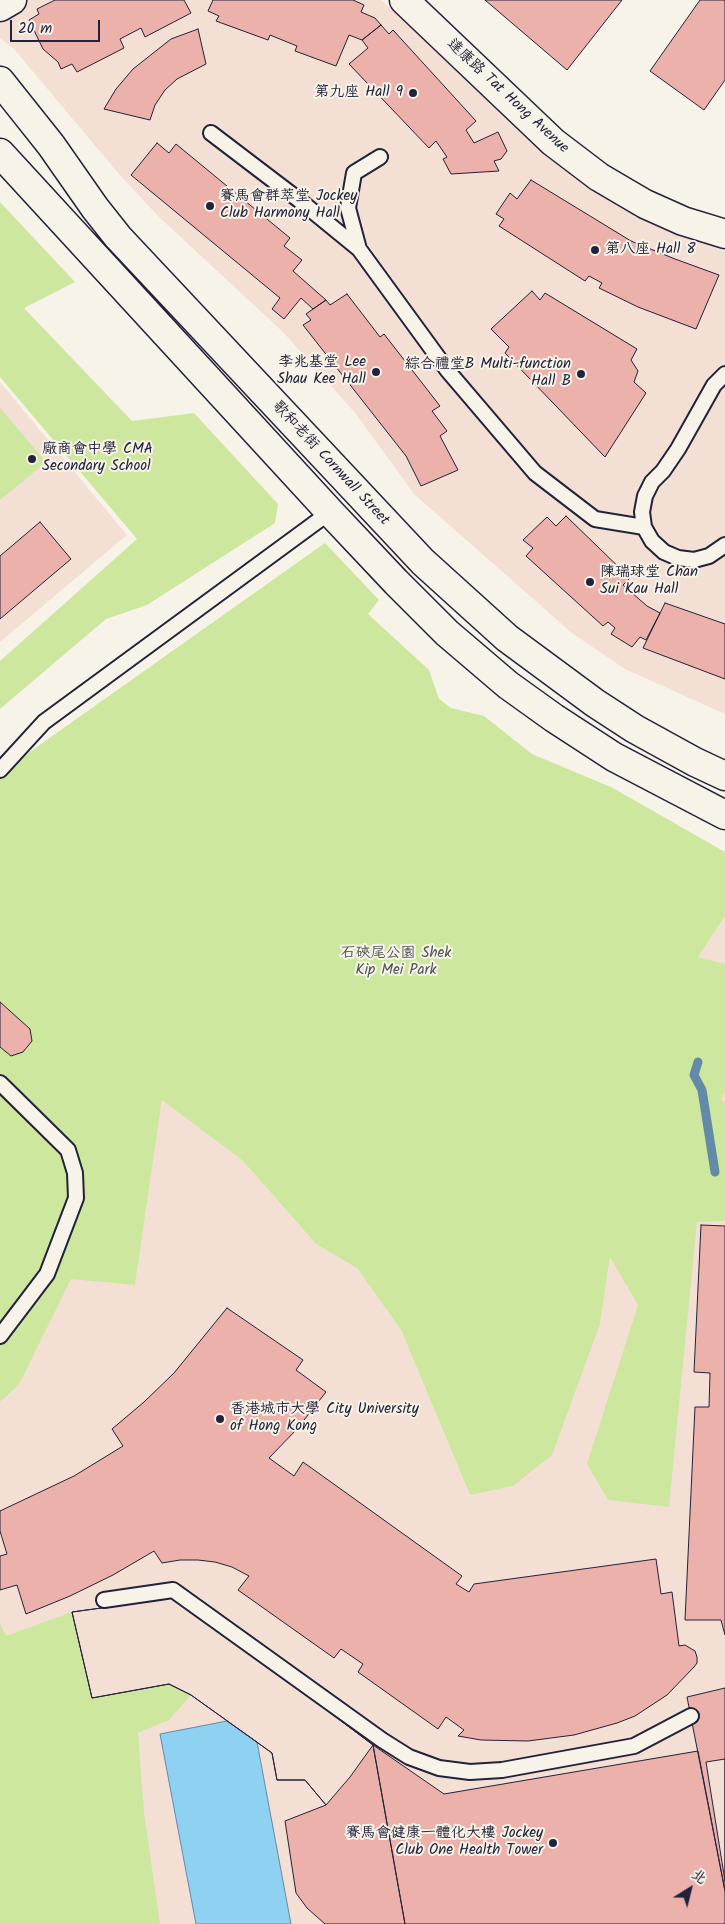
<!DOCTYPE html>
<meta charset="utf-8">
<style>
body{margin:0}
#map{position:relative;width:725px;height:1924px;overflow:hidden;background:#f7f3e8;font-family:Kalam,"LXGW WenKai TC",sans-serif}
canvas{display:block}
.north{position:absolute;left:665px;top:1864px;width:50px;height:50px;-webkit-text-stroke:4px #f7f3e8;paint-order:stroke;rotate:36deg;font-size:14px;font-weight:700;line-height:20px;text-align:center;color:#22223b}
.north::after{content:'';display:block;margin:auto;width:18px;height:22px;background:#22223b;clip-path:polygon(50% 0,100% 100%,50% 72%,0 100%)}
.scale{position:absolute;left:10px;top:20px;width:90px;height:22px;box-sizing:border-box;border:2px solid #22223b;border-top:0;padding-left:6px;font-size:15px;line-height:18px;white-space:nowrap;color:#22223b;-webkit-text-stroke:4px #f7f3e8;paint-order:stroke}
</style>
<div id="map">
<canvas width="725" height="1924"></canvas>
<div class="north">北</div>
<div class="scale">20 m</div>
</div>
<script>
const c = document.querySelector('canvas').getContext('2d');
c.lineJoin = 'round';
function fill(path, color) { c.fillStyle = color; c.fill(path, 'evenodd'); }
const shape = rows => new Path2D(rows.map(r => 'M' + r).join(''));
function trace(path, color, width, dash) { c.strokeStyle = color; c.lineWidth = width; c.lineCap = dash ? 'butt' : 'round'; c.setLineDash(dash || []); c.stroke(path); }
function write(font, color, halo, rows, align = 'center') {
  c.font = font + ' Kalam,"LXGW WenKai TC",sans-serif'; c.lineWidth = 4; c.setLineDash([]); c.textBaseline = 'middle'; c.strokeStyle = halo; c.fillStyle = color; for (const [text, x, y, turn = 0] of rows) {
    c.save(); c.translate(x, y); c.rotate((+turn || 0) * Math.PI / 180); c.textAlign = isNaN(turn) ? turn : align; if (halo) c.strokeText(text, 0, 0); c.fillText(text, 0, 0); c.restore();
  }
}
fill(shape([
 [0,0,381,0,437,49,559,164,651,222,725,251,725,714,625,669,572,633,414,494,356,414,284,333,159,217,118,173,14,49,0,38],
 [0,382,127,535,0,642],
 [725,916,725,1924,0,1924,0,1402,19,1385,71,1278,135,1284,162,1099,242,1160,316,1244,357,1267,401,1330,470,1495,600,1324,633,1102,689,970]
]), '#f4dfd5');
fill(shape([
 [0,202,75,282,24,308,132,421,194,413,278,504,275,523,147,605,106,619,0,709,0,661,137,539,0,377],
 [0,408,46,462,0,500],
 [325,543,379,600,368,614,429,670,439,699,451,708,484,716,532,754,613,788,725,852,725,916,698,957,725,964,725,1091,721,1100,725,1102,725,1221,697,1222,669,1507,608,1500,587,1464,638,1305,610,1257,600,1324,552,1455,513,1486,470,1495,401,1330,357,1268,316,1244,242,1160,162,1100,135,1285,71,1279,19,1385,0,1402,0,773],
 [72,1612,92,1698,169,1684,191,1695,169,1720,138,1733,144,1813,160,1924,0,1924,0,1624,6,1636]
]), '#cde89e');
const water = shape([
 [227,1721,257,1742,291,1924,196,1924,160,1734,227,1721]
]);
fill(water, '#8fd1f0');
trace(water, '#638ba8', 1);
trace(shape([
 [698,1062,694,1075,702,1090,715,1172]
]), '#638ba8', 9);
const building = shape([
 [55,0,184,0,191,13,145,37,141,28,120,39,124,48,77,72,72,64,61,69,58,62,43,49,29,20,39,14,37,9,55,0],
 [213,0,353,0,364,5,361,12,375,18,381,25,362,40,349,35,336,66,295,51,297,46,270,35,268,40,216,21,219,16,208,11,213,0],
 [485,0,622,0,567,70,485,0],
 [700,0,725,0,725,80,704,110,650,71,700,0],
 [381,25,389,34,393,30,476,121,466,130,474,143,498,132,507,151,501,159,494,161,499,171,451,174,443,159,447,157,436,141,429,148,349,64,368,48,362,40,381,25],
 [198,29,206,64,177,79,165,90,155,105,150,120,104,109,116,89,133,69,171,39,198,29],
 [157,143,169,153,176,144,290,238,284,246,302,260,293,271,326,300,313,309,301,298,284,319,272,309,280,298,131,175,157,143],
 [531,180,631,241,675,259,719,275,696,329,638,307,599,288,602,283,589,276,585,281,499,226,504,219,496,214,510,193,517,199,531,180],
 [532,291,540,300,545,293,637,349,631,360,638,371,634,382,646,393,605,457,505,353,509,347,491,329,532,291],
 [347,294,380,337,384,334,440,406,432,411,447,431,440,436,458,470,421,486,406,456,303,325,311,320,306,314,313,309,326,300,330,305,347,294],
 [566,516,630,578,623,585,647,606,660,613,646,640,640,637,632,647,611,634,615,628,608,622,603,626,526,556,533,548,523,540,547,517,556,526,566,516],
 [40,522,71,559,0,619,0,556,40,522],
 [665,603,725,624,725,679,643,648,665,603],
 [0,1002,30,1029,32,1041,23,1052,11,1056,0,1047,0,1002],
 [701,1225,725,1226,725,1635,721,1620,685,1620,695,1407,709,1407,710,1373,694,1372,701,1225],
 [227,1308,303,1360,296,1370,326,1392,297,1429,269,1458,294,1476,303,1462,462,1576,456,1584,469,1592,474,1584,656,1559,661,1594,672,1592,679,1646,685,1645,695,1651,697,1657,697,1663,694,1667,667,1695,635,1716,617,1723,574,1735,528,1741,481,1740,458,1736,464,1730,446,1717,438,1729,358,1672,363,1664,341,1649,334,1658,238,1590,249,1576,232,1567,215,1562,198,1560,180,1560,162,1563,154,1551,113,1575,70,1596,26,1614,17,1585,0,1590,0,1556,7,1554,0,1531,0,1511,74,1476,123,1446,112,1429,144,1402,174,1373,227,1308],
 [176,1596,373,1745,405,1924,325,1924,307,1908,296,1893,285,1821,326,1805,305,1780,277,1780,272,1753,191,1695,169,1684,92,1698,72,1612,160,1600,176,1596],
 [176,1596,373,1745,350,1777,326,1805,305,1780,277,1780,272,1753,191,1695,169,1684,92,1698,72,1612,160,1600,176,1596],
 [725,1688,725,1891,687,1697,725,1688],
 [373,1745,444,1794,698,1751,725,1891,725,1924,405,1924,373,1745],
 [725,1759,725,1881,706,1762,725,1759]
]);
fill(building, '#ecb1aa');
trace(building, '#22223b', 1);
const lane = shape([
 [211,133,299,200,359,249],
 [380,157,354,173,348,208,359,249,448,371,535,473,595,519,644,527],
 [725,374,714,385,678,449,663,471,652,482,645,496,642,512,644,527,652,541,664,552,678,558,694,560,709,556,725,545],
 [0,770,44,722,330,512],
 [0,1083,68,1150,75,1173,76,1198,47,1274,0,1336],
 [104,1600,173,1590,382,1740,409,1757,439,1768,470,1772,502,1770,634,1746,691,1716]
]);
const street = shape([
 [404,0,553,142,599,177,645,204,683,221,725,234],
 [0,7,12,0]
]);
const secondary = shape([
 [0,81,51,145,95,208,118,237,423,562,507,638,595,703,635,729,695,762,725,776],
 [0,153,330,512,396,582,447,633,508,685,554,718,614,757,725,815]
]);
trace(lane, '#22223b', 18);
trace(street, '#22223b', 31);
trace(secondary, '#22223b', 31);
trace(lane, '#f7f3e8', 14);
trace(street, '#f7f3e8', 28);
trace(secondary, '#f7f3e8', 28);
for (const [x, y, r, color] of [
 [413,93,5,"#22223b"],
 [210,206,5,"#22223b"],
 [595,250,5,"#22223b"],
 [376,372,5,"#22223b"],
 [581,374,5,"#22223b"],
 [32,459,5,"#22223b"],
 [590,582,5,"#22223b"],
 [220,1419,5,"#22223b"],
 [553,1843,5,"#22223b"]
]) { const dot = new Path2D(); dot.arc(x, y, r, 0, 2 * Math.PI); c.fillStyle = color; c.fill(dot); trace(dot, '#f7f3e8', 2); }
write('15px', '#22223b', '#f7f3e8', [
 ["第九座 Hall 9",403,93,"right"],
 ["賽馬會群萃堂 Jockey",220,197],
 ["Club Harmony Hall",220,214],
 ["第八座 Hall 8",605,250],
 ["李兆基堂 Lee",366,363,"right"],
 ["Shau Kee Hall",366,380,"right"],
 ["綜合禮堂B Multi-function",571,365,"right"],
 ["Hall B",571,382,"right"],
 ["廠商會中學 CMA",42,450],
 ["Secondary School",42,467],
 ["陳瑞球堂 Chan",600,573],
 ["Sui Kau Hall",600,590],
 ["香港城市大學 City University",230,1410],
 ["of Hong Kong",230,1427],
 ["賽馬會健康一體化大樓 Jockey",543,1834,"right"],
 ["Club One Health Tower",543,1851,"right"]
], 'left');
write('15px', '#22223b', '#f7f3e8', [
 ["達康路 Tat Hong Avenue",507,97,43],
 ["歌和老街 Cornwall Street",330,464,47]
]);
write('15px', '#4d5454', '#f7f3e8', [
 ["石硤尾公園 Shek",396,954],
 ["Kip Mei Park",396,971]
]);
</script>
